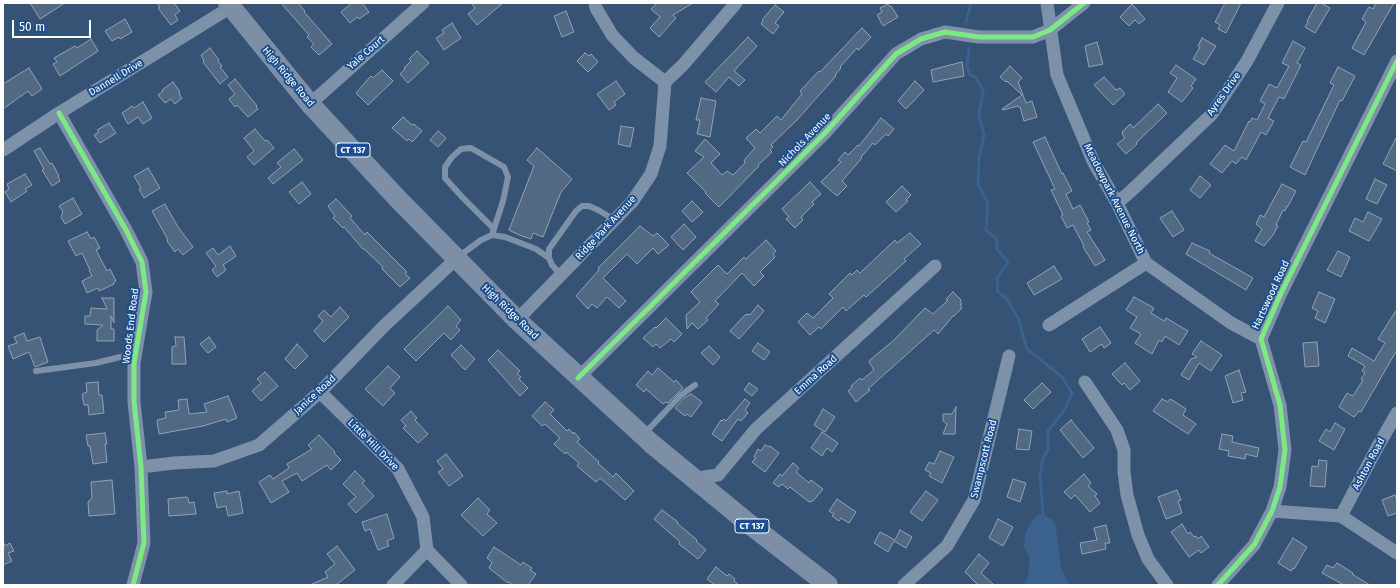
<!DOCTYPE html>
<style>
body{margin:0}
#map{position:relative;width:1400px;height:588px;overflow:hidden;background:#365274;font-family:"Fira Sans",sans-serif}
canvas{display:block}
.frame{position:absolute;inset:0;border:4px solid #fff;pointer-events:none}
.scale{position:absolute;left:12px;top:20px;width:79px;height:18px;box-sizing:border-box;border:2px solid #fff;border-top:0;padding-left:5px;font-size:12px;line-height:14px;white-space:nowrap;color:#fff;-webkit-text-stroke:3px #1b4f8f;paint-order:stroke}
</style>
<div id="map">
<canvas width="1400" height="588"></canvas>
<div class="frame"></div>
<div class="scale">50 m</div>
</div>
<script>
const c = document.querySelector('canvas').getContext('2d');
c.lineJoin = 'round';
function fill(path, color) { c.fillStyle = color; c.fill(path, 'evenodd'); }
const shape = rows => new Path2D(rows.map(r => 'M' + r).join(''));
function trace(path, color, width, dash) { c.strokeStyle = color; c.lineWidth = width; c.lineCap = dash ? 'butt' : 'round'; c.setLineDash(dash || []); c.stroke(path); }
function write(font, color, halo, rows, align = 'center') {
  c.font = font + ' "Fira Sans",sans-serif'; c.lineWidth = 4; c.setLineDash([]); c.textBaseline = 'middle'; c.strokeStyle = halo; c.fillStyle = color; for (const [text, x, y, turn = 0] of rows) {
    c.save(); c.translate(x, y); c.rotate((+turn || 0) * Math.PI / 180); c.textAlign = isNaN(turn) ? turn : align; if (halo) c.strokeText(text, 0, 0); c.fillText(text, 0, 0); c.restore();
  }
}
fill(shape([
 [1043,514,1054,521,1056,527,1061,568,1070,585,1025,585,1029,572,1029,556,1024,547,1025,535,1031,522,1037,515]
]), '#3b618d');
trace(shape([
 [966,22,971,3],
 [969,48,967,67,970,75,975,77,983,90,979,116,984,135,979,159,978,185,988,203,986,230,997,239,997,249,1008,262,997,278,998,292,1007,299,1018,318,1027,349,1062,377,1072,393,1065,409,1048,431,1048,449,1043,459,1040,474,1043,514]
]), '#3b618d', 3);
const building = shape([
 [30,3,65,3,40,19,30,3],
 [157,3,174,3,180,11,175,15,178,20,171,25,158,8,160,7,157,3],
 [281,3,298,3,305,11,304,12,332,44,319,55,311,47,314,44,307,37,309,35,281,3],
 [352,3,362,3,369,12,359,19,357,17,350,23,341,12,352,3],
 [471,3,503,3,477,25,468,14,475,8,471,3],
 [657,3,693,3,673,15,676,18,659,37,650,28,660,17,651,9,657,3],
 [1225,3,1241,3,1226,33,1218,29,1220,25,1215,22,1225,3],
 [1317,3,1321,3,1330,8,1315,33,1305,27,1308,22,1307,21,1317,3],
 [1376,3,1394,3,1364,55,1352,48,1366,22,1362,19,1369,7,1373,9,1376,3],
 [888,4,890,7,891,6,898,17,883,26,877,15,882,12,880,8,888,4],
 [1132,4,1145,19,1139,24,1135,20,1129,26,1120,17,1132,4],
 [775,5,784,12,775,23,779,26,773,34,761,24,763,21,762,20,775,5],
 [566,11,574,32,562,37,554,16,566,11],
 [125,19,132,32,120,39,119,37,112,41,105,31,125,19],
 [452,23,461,38,444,50,436,38,444,33,442,30,452,23],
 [862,28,871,37,860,49,858,50,857,48,840,67,841,68,835,75,836,76,797,120,771,145,773,147,770,150,772,152,758,165,759,166,719,207,705,193,706,192,687,173,704,157,695,151,705,139,720,154,711,163,722,175,727,171,733,175,745,163,744,161,746,158,755,148,746,138,756,129,760,133,777,116,781,120,802,94,800,91,819,71,820,72,862,28],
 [748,37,757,46,734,71,745,80,739,86,729,77,716,92,705,82,748,37],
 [1202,38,1216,46,1204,65,1193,59,1200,47,1198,46,1202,38],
 [91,39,98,51,60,76,53,64,57,62,54,58,75,46,77,48,91,39],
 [1293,41,1305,48,1297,63,1301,65,1284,99,1279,97,1268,118,1274,121,1266,135,1261,132,1246,160,1242,157,1236,164,1232,161,1222,173,1210,164,1225,145,1234,151,1249,121,1250,122,1252,118,1257,120,1265,104,1260,101,1269,84,1277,88,1289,66,1282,63,1293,41],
 [1097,42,1103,64,1089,67,1085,46,1097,42],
 [210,48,219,60,218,61,222,66,220,67,228,77,220,84,203,62,204,61,201,55,210,48],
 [417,51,429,63,408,83,400,74,405,69,404,68,411,61,409,59,417,51],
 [585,53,589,56,591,54,598,62,588,72,577,61,585,53],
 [962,62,964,76,933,82,931,70,962,62],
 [1176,65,1196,79,1191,86,1193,88,1182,102,1168,92,1177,78,1170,73,1176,65],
 [1010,66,1022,78,1018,82,1026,103,1032,101,1037,117,1024,121,1020,107,1018,107,1018,106,1003,110,1002,109,1022,95,1007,81,1006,82,1000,77,1010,66],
 [1338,67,1355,76,1342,101,1340,100,1305,175,1290,167,1303,141,1306,142,1334,85,1330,83,1338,67],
 [29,68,42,89,32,96,28,91,3,109,3,84,29,68],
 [382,70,393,81,368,105,356,93,371,76,373,78,382,70],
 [1104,77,1116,90,1120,88,1125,94,1113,105,1094,85,1104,77],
 [235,79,257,106,256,107,258,109,248,117,237,105,235,107,229,99,235,94,228,85,235,79],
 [616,81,625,94,614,102,616,105,609,110,597,94,616,81],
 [915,81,924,90,906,109,898,101,915,81],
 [173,82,180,92,179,94,182,98,175,104,171,99,165,103,158,95,163,91,162,90,173,82],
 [701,98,716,101,710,137,697,134,700,120,696,120,701,98],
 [143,102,152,118,143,124,138,117,128,124,122,113,132,106,134,108,143,102],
 [1158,104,1167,113,1136,143,1137,144,1126,154,1117,144,1125,138,1122,134,1123,133,1122,132,1130,124,1133,128,1158,104],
 [403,117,412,125,414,124,422,131,412,142,409,139,407,141,392,128,403,117],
 [881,118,894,129,888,136,886,134,875,145,873,143,861,157,862,158,842,181,847,186,837,196,821,182,841,162,838,160,845,152,848,155,858,145,859,146,881,118],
 [109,123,116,133,100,143,94,135,99,132,97,130,109,123],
 [621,126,634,128,630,147,618,144,621,126],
 [255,129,265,141,267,140,274,148,254,165,247,157,254,151,244,138,255,129],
 [438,131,446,138,438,147,430,140,438,131],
 [1397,136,1397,171,1383,164,1397,136],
 [1045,137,1062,174,1063,173,1072,191,1066,194,1073,209,1080,205,1089,222,1087,223,1091,230,1087,232,1105,260,1095,266,1083,247,1084,246,1073,225,1067,228,1061,216,1063,215,1051,190,1055,189,1033,142,1045,137],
 [40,148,50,164,52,163,59,176,58,176,60,181,52,186,42,170,44,169,34,151,40,148],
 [537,148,572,179,561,192,543,237,533,233,531,239,519,235,509,230,534,166,527,160,537,148],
 [294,149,303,160,273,184,268,178,281,167,277,163,294,149],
 [148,168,160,188,144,198,139,189,141,188,134,176,148,168],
 [25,174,32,185,25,189,27,191,11,202,5,192,9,189,7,184,25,174],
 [1200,176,1211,185,1200,198,1190,190,1200,176],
 [1375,179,1387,185,1377,204,1366,199,1375,179],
 [302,182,311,194,299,204,289,192,302,182],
 [810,182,821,194,812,202,814,204,801,217,803,220,795,228,786,219,789,217,782,209,810,182],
 [1282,184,1296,191,1288,206,1287,206,1285,211,1283,210,1276,225,1278,226,1273,235,1264,246,1255,241,1262,229,1256,224,1260,215,1264,217,1282,184],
 [902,186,911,195,906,200,908,201,896,212,886,202,902,186],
 [73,198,82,214,65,224,61,217,63,212,59,206,73,198],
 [336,199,352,216,350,218,365,235,367,232,407,272,405,274,410,278,400,287,382,269,383,267,364,249,363,249,344,227,343,228,333,218,335,216,328,206,336,199],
 [692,201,703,212,692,222,682,211,692,201],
 [165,204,178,227,193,247,183,255,178,249,175,252,167,241,168,240,152,211,165,204],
 [1172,211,1184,230,1173,237,1160,218,1172,211],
 [1368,212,1382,219,1369,241,1349,231,1355,218,1363,222,1368,212],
 [684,224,696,237,683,250,671,237,684,224],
 [640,226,653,236,657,233,669,245,658,254,653,248,637,264,627,254,603,278,626,301,619,308,607,297,597,308,592,304,588,309,576,296,599,270,598,268,640,226],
 [87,232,91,239,94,237,100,248,96,250,107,271,110,269,116,281,113,283,114,284,99,291,98,288,87,293,82,281,92,276,89,270,90,270,82,253,76,256,68,241,87,232],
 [910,233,921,244,904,259,906,261,866,297,864,295,846,311,843,307,821,329,819,327,810,335,798,322,807,313,813,318,833,298,829,294,850,273,852,275,857,270,860,273,895,240,897,243,910,233],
 [766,240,776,251,773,254,775,257,760,272,764,276,754,286,742,273,715,301,719,304,706,318,708,320,698,329,692,323,687,329,686,315,700,302,691,292,718,265,727,274,744,257,746,259,766,240],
 [1192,243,1210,251,1209,253,1253,278,1246,290,1186,254,1192,243],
 [230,246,236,256,223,265,226,270,217,277,212,270,216,266,206,253,213,248,218,255,230,246],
 [1338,251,1350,257,1341,277,1327,270,1338,251],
 [1054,266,1062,279,1034,295,1027,283,1054,266],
 [953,292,961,300,960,302,962,304,960,305,962,308,954,316,953,316,938,334,934,330,868,389,870,390,856,402,848,391,852,388,851,386,860,378,862,380,874,370,869,362,870,360,894,340,925,308,933,314,948,300,946,299,953,292],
 [1319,292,1335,299,1325,323,1315,318,1318,311,1312,308,1319,292],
 [1134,297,1154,308,1151,313,1164,321,1166,318,1188,331,1179,345,1165,336,1162,342,1159,340,1152,354,1135,343,1141,334,1130,328,1137,317,1126,310,1134,297],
 [102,298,114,298,114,323,111,316,111,329,114,329,114,341,97,341,97,330,103,325,85,324,85,316,90,316,91,308,107,309,102,298],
 [758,305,764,311,739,339,730,331,746,314,747,315,748,314,750,315,758,305],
 [448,306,461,320,456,326,460,330,451,340,444,333,416,361,404,349,448,306],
 [340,307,349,317,324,342,314,331,323,321,318,316,324,310,331,317,340,307],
 [1397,309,1397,350,1361,412,1359,411,1354,417,1339,407,1347,393,1353,396,1363,380,1361,379,1365,373,1362,371,1365,366,1348,356,1352,348,1374,361,1385,343,1378,339,1397,309],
 [666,318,682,334,674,342,671,339,660,348,656,344,653,347,643,338,655,327,656,328,666,318],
 [1100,327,1111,343,1104,348,1102,344,1090,352,1082,339,1100,327],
 [24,333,27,341,40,337,48,362,35,367,29,352,13,359,8,346,17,343,14,337,24,333],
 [175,337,184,337,186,364,172,364,172,347,176,346,175,337],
 [209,337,216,347,208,353,200,344,209,337],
 [1201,341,1222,355,1211,371,1199,363,1189,380,1181,375,1191,359,1197,357,1192,354,1201,341],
 [1317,342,1319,366,1305,367,1303,343,1317,342],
 [758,343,770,352,764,360,752,351,758,343],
 [297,344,308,356,295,369,285,359,297,344],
 [461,345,475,359,465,370,451,355,461,345],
 [709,346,720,357,713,365,701,353,709,346],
 [498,350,520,371,517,374,521,377,519,379,528,388,520,396,488,360,498,350],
 [1125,363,1140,381,1130,390,1124,383,1122,385,1112,374,1125,363],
 [388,366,400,377,390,388,395,393,383,406,365,389,388,366],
 [658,368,674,382,676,380,683,388,668,403,666,402,663,404,646,389,644,392,636,385,648,371,652,375,658,368],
 [1239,370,1246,392,1241,393,1243,400,1233,403,1225,376,1239,370],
 [265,372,278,386,261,401,252,391,261,383,257,379,265,372],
 [98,382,99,395,102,395,104,413,89,415,88,405,84,405,82,394,87,392,86,383,98,382],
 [749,383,758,389,752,396,744,390,749,383],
 [1042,383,1051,392,1033,409,1024,400,1042,383],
 [691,394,702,402,691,417,687,414,685,416,675,408,684,398,691,394],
 [228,396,237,418,227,422,226,419,203,426,159,434,157,420,166,418,165,412,179,410,178,400,187,399,189,414,207,412,204,404,228,396],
 [745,399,750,403,745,410,748,413,741,421,738,419,722,441,712,434,721,420,722,421,724,419,726,421,745,399],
 [1162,399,1168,402,1170,399,1174,401,1186,409,1183,415,1196,424,1188,434,1153,411,1162,399],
 [545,402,554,410,550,414,567,431,569,429,573,434,574,432,580,439,577,442,599,462,598,463,613,477,616,473,634,491,625,500,600,478,596,482,577,466,579,463,566,452,565,454,554,444,560,438,545,424,542,426,532,416,545,402],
 [956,407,955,434,943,434,947,424,943,421,943,414,952,414,956,407],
 [823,409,835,417,825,432,814,425,823,409],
 [411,411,417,418,415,420,428,434,418,443,403,428,406,426,401,420,411,411],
 [1071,420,1094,448,1083,458,1060,430,1071,420],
 [1335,423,1345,429,1334,450,1319,441,1326,429,1330,432,1335,423],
 [1019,429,1032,431,1029,450,1016,449,1019,429],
 [822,432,838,443,832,452,827,448,822,456,811,448,822,432],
 [105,433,107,444,105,444,107,462,93,464,90,446,88,446,86,435,105,433],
 [1222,434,1233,436,1232,442,1259,448,1257,457,1246,454,1245,459,1228,456,1229,451,1219,449,1222,434],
 [319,435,335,452,334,453,341,460,331,470,327,465,302,481,297,473,282,481,289,492,271,503,259,482,270,475,273,479,289,468,287,464,312,449,308,445,319,435],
 [765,445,769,447,770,446,779,453,765,472,752,462,756,458,754,457,758,449,761,451,765,445],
 [940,451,954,457,942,483,929,476,931,473,925,470,929,462,934,464,940,451],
 [446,454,463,476,449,486,438,472,443,469,437,461,446,454],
 [1319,460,1327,461,1325,487,1310,486,1312,466,1318,467,1319,460],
 [793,463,799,468,796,472,809,483,811,480,823,489,813,501,809,502,790,487,788,489,782,484,779,487,773,483,780,474,782,476,793,463],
 [355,471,365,481,362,483,374,496,356,513,348,504,356,497,343,484,355,471],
 [1084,474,1091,483,1088,486,1097,494,1095,496,1100,503,1090,512,1075,495,1071,499,1064,492,1084,474],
 [1013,479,1026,483,1020,502,1007,497,1013,479],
 [112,480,115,514,89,516,88,502,92,498,91,482,112,480],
 [1177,490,1181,500,1178,501,1182,513,1166,519,1158,497,1177,490],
 [227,491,227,494,239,491,243,513,228,516,226,506,217,508,214,493,227,491],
 [926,491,938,500,922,521,910,512,926,491],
 [1395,495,1397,500,1397,513,1388,516,1382,500,1395,495],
 [186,497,188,498,189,503,194,502,196,514,169,516,168,499,186,497],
 [478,498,490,510,487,514,497,523,483,536,461,515,478,498],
 [837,499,856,512,849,523,841,518,839,521,832,516,834,514,829,511,837,499],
 [662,510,678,522,677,523,697,540,696,541,706,550,698,559,679,544,680,542,654,519,662,510],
 [387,514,394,538,387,541,389,546,378,550,370,529,365,531,362,522,387,514],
 [998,519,1013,527,1003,546,989,538,998,519],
 [1182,524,1188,534,1190,532,1194,537,1196,536,1198,539,1201,536,1209,547,1201,553,1199,550,1189,557,1171,532,1182,524],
 [1106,525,1110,543,1105,543,1106,549,1082,554,1080,543,1097,540,1094,528,1106,525],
 [900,530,912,537,906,548,894,541,888,552,874,543,880,532,895,540,900,530],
 [1293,538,1307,547,1294,569,1293,568,1291,571,1278,563,1293,538],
 [3,541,5,546,10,543,14,551,8,553,12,561,3,565,3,541],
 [337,546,355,570,336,585,310,585,328,577,325,572,335,564,327,554,337,546],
 [494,547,521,565,523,562,532,568,530,570,536,574,528,585,513,585,509,582,508,583,489,568,492,562,487,558,494,547],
 [979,554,989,563,981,573,994,585,978,585,965,572,979,554],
 [1337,563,1353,573,1352,574,1370,585,1344,585,1322,573,1327,565,1333,568,1337,563],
 [716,567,727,576,729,574,735,579,734,581,739,585,715,585,707,579,716,567]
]);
fill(building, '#526984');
trace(building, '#92a2b6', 1);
trace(shape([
 [492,235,503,201,508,177,504,167,471,148,461,149,452,157,445,167,445,178,463,198,494,229],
 [458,257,481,240,492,235,505,237,536,249,549,258],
 [561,275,552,265,549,258,549,249,576,211,582,206,589,206,598,210,615,220],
 [36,371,96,363,136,353],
 [645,433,681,395,695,385]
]), '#7d92a8', 6);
trace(shape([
 [595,3,596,8,612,35,634,58,665,82],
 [1047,3,1057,75,1093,161,1117,203,1146,263,1231,323,1261,339],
 [665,82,683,65,736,3],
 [310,104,423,3],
 [59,113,126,230,142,262,146,292,134,363,134,402,141,467,144,543,133,585],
 [3,150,59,113,231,7],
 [1117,203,1130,192,1212,114,1247,61,1278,3],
 [517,320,632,202,651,174,660,146,665,82],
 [1049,325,1146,263],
 [578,378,824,134,896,54,921,39,945,32,979,37,1033,37,1050,30,1084,3],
 [1085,382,1117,430,1124,450,1124,472,1127,495,1138,535,1148,559,1167,585],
 [320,392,398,469,423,517,427,550,461,585],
 [141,467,174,463,214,461,259,445,320,392,384,326,456,259],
 [699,482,704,477,718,475,756,429,935,266],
 [1272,511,1341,516,1397,553],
 [1341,516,1378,446,1397,413],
 [393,585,427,550],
 [904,585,947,546,974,500,1009,356],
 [1218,585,1254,545,1272,511,1280,487,1285,450,1280,405,1261,339,1281,293,1397,61]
]), '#7d92a8', 13);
trace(shape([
 [228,3,310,104,396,197,517,320,652,444,748,523,828,585]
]), '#7d8ea7', 20);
trace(shape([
 [59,113,126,230,142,262,146,292,134,363,134,402,141,467,144,543,133,585],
 [578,378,824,134,896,54,921,39,945,32,979,37,1033,37,1050,30,1084,3],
 [1218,585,1254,545,1272,511,1280,487,1285,450,1280,405,1261,339,1281,293,1397,61]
]), '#7ce984', 5);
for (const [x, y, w] of [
 [353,150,34],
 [752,526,34]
]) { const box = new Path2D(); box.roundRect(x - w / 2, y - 7, w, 14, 3); c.fillStyle = '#1b4f8f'; c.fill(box); trace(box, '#fff', 1); }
write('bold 9px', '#fff', null, [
 ["CT 137",353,150],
 ["CT 137",752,526]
]);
write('10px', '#fff', '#1b4f8f', [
 ["Yale Court",366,53,-41],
 ["High Ridge Road",288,77,50],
 ["Dannell Drive",116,78,-31],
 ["Ayres Drive",1224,94,-55],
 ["Nichols Avenue",805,140,-46],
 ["Meadowpark Avenue North",1114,199,63],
 ["Ridge Park Avenue",606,228,-47],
 ["Hartswood Road",1271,295,-65],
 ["High Ridge Road",510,312,44],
 ["Woods End Road",131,326,-83],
 ["Emma Road",816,375,-42],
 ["Janice Road",315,395,-43],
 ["Little Hill Drive",373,445,45],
 ["Swampscott Road",984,459,-76],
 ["Ashton Road",1369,464,-62]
]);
</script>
